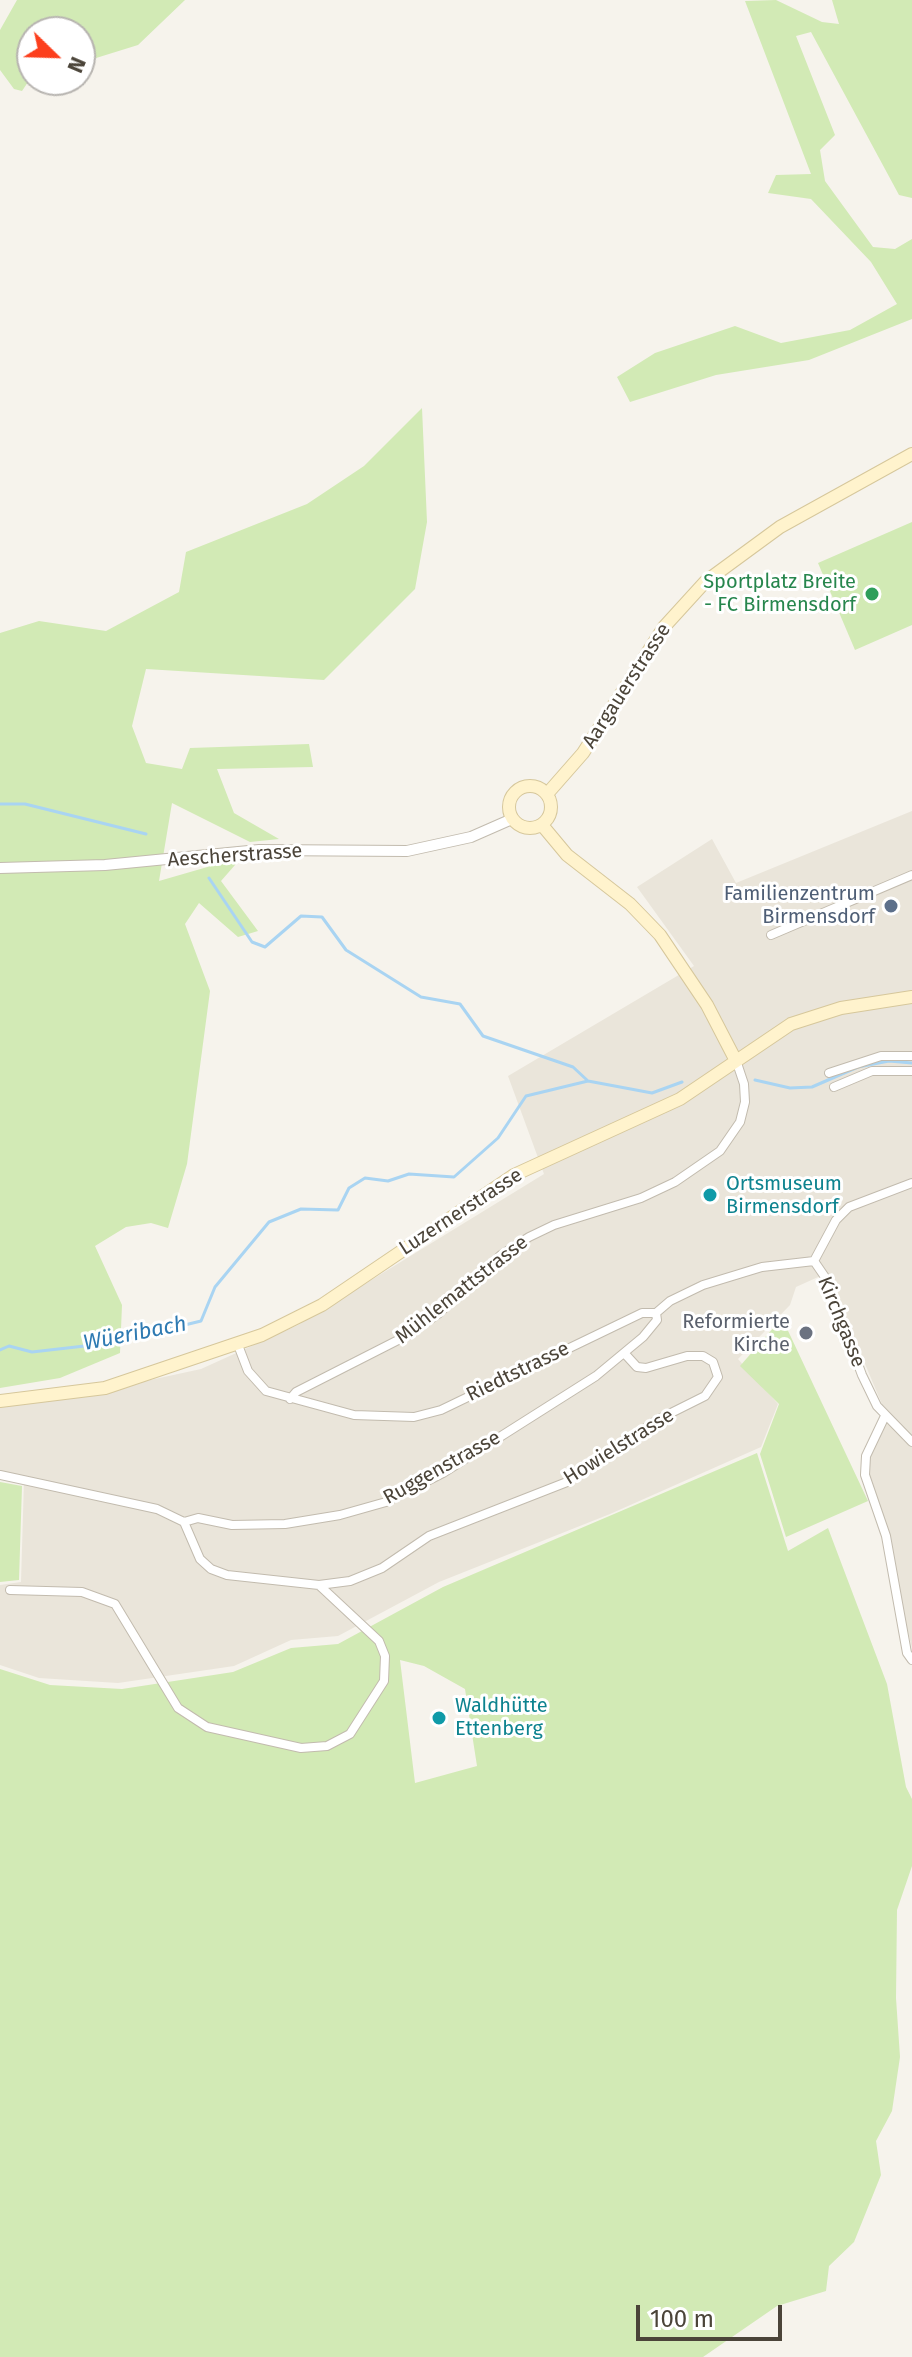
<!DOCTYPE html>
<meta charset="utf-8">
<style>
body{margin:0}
#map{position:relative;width:912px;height:2357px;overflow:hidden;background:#f6f3ec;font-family:"Fira Sans",sans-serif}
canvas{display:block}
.north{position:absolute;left:16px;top:16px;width:80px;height:80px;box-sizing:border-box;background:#fff;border:2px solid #b7b4b0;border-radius:50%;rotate:113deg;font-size:22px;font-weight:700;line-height:32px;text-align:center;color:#4b4439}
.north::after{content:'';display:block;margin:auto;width:28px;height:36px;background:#fc3f1d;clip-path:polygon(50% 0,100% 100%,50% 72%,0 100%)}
.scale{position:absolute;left:636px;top:2305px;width:146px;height:36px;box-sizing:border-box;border:4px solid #4b4439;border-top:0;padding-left:10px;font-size:24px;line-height:28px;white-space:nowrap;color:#4b4439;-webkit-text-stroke:6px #fff;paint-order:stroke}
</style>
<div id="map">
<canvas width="912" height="2357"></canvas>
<div class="north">N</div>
<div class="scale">100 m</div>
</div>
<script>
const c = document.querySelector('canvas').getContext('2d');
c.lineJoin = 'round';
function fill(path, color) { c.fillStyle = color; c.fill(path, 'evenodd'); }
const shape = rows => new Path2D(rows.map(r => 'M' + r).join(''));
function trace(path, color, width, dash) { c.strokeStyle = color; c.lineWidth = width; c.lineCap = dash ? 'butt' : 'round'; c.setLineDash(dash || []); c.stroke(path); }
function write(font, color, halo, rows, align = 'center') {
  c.font = font + ' "Fira Sans",sans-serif'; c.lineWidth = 6; c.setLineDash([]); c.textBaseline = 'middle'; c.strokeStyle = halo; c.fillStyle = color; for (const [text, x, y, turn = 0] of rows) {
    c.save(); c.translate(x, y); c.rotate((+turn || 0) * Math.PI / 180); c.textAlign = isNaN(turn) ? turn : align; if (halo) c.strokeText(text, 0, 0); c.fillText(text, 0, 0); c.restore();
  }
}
fill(shape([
 [912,811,912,1648,866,1464,886,1414,827,1273,796,1287,790,1305,738,1359,778,1404,761,1447,610,1514,439,1582,338,1636,291,1640,234,1666,118,1683,39,1678,0,1665,0,1585,21,1582,24,1480,0,1474,0,1405,58,1400,201,1369,298,1325,544,1174,508,1076,694,966,637,887,712,839,736,883]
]), '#eae5da');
fill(shape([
 [17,0,185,0,138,45,80,63,80,32,32,32,32,76,22,91,14,89,0,70,0,30],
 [776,0,822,22,839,24,832,0,912,0,912,198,899,195,811,32,796,36,835,135,820,150,825,181,873,247,895,249,912,239,912,319,809,360,716,375,630,402,617,377,655,353,735,326,781,343,850,330,897,304,871,262,811,199,768,193,776,175,811,174,745,1],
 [422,408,427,522,415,589,324,680,146,669,132,726,146,763,182,769,190,748,309,744,313,767,217,769,234,813,279,839,250,842,172,803,159,881,242,857,221,881,258,931,238,937,199,903,185,924,210,991,187,1164,168,1228,151,1223,126,1227,95,1246,122,1305,120,1353,60,1378,0,1388,0,633,39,621,106,631,179,592,186,552,307,504,364,466],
 [912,522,912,625,855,650,818,563],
 [782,1318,868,1501,786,1537,760,1454,779,1404,740,1366],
 [757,1453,788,1551,828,1528,887,1684,906,1787,912,1799,912,1866,897,1910,896,1998,900,2057,892,2111,876,2141,881,2175,854,2242,829,2266,826,2291,777,2306,703,2357,0,2357,0,1669,50,1685,122,1689,233,1672,291,1648,338,1644,443,1587],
 [400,1660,424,1666,465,1689,477,1766,415,1783],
 [0,1482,22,1486,19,1580,0,1582]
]), '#d2eab5');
trace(shape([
 [0,804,25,804,146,834],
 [209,878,252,942,265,947,301,916,322,917,346,950,421,997,460,1004,483,1036,573,1067,588,1081],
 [755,1080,790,1088,812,1087,858,1067,889,1061,912,1063],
 [0,1350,9,1346,32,1352,111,1343,201,1321,215,1287,269,1222,301,1209,338,1210,349,1188,365,1178,388,1181,409,1174,454,1177,498,1138,526,1096,588,1081,652,1093,682,1082]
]), '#a9d4f2', 3);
const minor = shape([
 [771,935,912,875],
 [829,1073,881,1056,912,1056],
 [834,1087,872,1071,912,1071],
 [814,1261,827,1280,862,1375,877,1406,912,1442],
 [814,1261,836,1220,849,1207,912,1183],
 [238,1345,248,1371,266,1391,354,1415,414,1417,441,1410,642,1313,656,1313,670,1301,703,1285,762,1267,814,1261],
 [290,1399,296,1392,408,1335,438,1314,501,1255,529,1237,554,1225,641,1198,675,1182,720,1151,740,1122,745,1102,744,1084,736,1060],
 [885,1416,866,1456,865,1475,886,1536,907,1653,912,1660],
 [0,1475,157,1509,184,1522,198,1518,232,1525,285,1524,340,1515,386,1502,443,1473,596,1376,643,1337,657,1320,656,1313],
 [319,1585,350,1581,382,1568,429,1536,567,1482,657,1420,705,1396,718,1377,713,1362,703,1356,687,1356,646,1368,637,1367,626,1355],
 [10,1590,82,1592,115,1604,178,1708,207,1727,301,1748,327,1746,350,1734,384,1681,385,1656,379,1641,319,1585,227,1575,211,1569,200,1559,184,1522]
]);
const tertiary = shape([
 [0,868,105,865,259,850,407,851,471,837,512,819]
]);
const secondary = shape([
 '509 807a21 21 0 1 1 42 0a21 21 0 1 1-42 0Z',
 [547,794,583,753,664,627,705,582,780,527,912,454],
 [542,825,567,855,630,904,660,935,707,1005,735,1059],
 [0,1401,105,1388,262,1335,322,1305,514,1175,680,1099,791,1024,841,1008,912,997]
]);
trace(minor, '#c2bbae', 10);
trace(tertiary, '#c2bbae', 12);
trace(secondary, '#d6c79b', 14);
trace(minor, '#fff', 8);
trace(tertiary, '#fff', 10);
trace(secondary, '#fff3cd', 12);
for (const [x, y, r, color] of [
 [872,594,8,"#2e9e5b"],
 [891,906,8,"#5c6f8a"],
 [710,1195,8,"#0f9aa8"],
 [806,1333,8,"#6b7280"],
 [439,1718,8,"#0f9aa8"]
]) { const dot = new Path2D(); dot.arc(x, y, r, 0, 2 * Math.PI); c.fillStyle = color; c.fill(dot); trace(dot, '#fff', 3); }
write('20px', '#27864d', '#fff', [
 ["Sportplatz Breite",856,582],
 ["- FC Birmensdorf",856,605]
], 'right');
write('20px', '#4b4439', '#fff', [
 ["Aargauerstrasse",627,686,-57],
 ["Aescherstrasse",235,856,-4],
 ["Luzernerstrasse",461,1212,-33],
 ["Mühlemattstrasse",462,1290,-38],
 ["Kirchgasse",841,1322,68],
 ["Riedtstrasse",518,1372,-26],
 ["Howielstrasse",619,1447,-32],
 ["Ruggenstrasse",442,1468,-29]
]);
write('20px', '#4e5e75', '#fff', [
 ["Familienzentrum",875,894],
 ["Birmensdorf",875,917]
], 'right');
write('20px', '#0d838f', '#fff', [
 ["Ortsmuseum",726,1184],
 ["Birmensdorf",726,1207],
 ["Waldhütte",455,1706],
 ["Ettenberg",455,1729]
], 'left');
write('20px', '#5b616d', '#fff', [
 ["Reformierte",790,1322],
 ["Kirche",790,1345]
], 'right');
write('italic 22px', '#2e7ab2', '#fff', [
 ["Wüeribach",135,1334,-11]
]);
</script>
